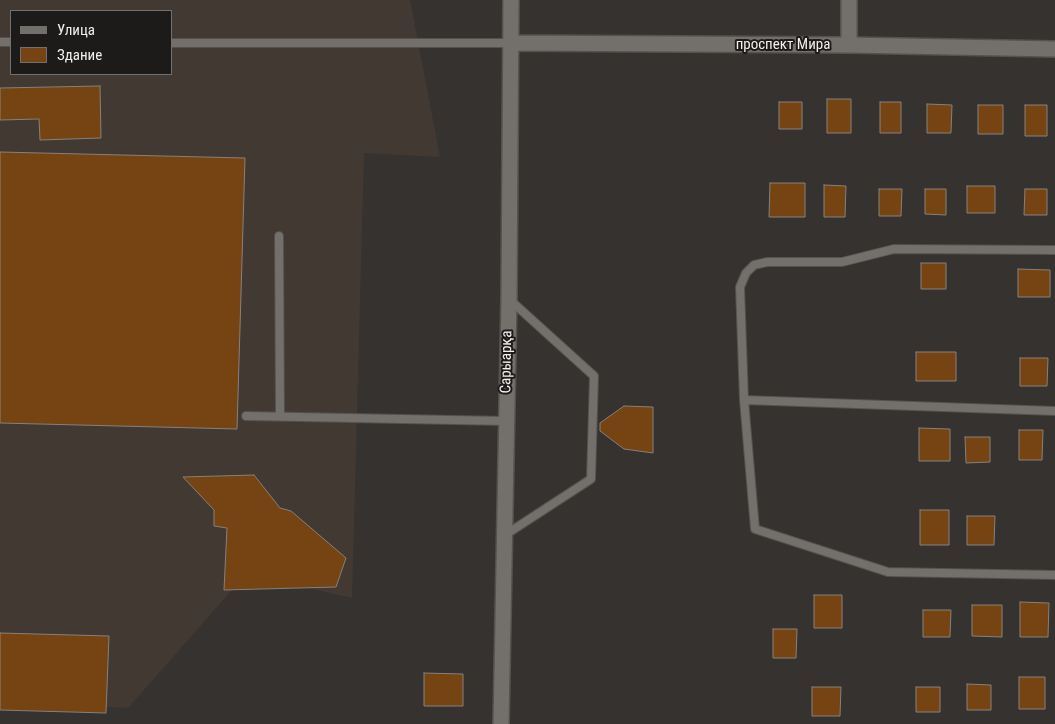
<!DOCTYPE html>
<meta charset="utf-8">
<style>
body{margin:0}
#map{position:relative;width:1055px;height:724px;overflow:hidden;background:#36322f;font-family:"Roboto Condensed",sans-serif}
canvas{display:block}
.legend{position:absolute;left:10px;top:10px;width:162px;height:65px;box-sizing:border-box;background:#1c1b19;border:1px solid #72706e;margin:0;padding:6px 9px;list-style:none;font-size:15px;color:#f2efed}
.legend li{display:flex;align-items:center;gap:10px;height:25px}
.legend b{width:25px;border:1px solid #72706e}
</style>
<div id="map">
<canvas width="1055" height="724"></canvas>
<ul class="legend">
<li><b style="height:6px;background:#736f6b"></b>Улица</li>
<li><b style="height:14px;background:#764412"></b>Здание</li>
</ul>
</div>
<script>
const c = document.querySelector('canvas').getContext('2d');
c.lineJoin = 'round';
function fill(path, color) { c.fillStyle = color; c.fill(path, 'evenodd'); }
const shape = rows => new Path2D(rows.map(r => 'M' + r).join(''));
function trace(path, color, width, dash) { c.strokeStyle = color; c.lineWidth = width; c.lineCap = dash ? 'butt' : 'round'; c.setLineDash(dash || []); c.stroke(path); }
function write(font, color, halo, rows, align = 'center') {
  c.font = font + ' "Roboto Condensed",sans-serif'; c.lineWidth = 4; c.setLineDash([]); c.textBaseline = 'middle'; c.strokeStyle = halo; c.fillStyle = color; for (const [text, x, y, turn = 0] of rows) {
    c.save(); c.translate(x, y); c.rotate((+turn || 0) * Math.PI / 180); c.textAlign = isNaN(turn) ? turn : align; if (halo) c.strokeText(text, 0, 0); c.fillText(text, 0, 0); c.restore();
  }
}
fill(shape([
 [0,0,410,0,440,157,364,153,352,598,246,574,128,708,0,701],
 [11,11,171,11,171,74,11,74]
]), '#423932');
const building = shape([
 [100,86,101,138,40,140,39,119,0,120,0,88,100,86],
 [827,99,851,99,851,133,827,133,827,99],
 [779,102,802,102,802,129,779,129,779,102],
 [880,102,901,102,901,133,880,133,880,102],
 [927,104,952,105,951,133,927,133,927,104],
 [978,105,1003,105,1003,134,978,134,978,105],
 [1025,105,1047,105,1047,136,1025,136,1025,105],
 [0,152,245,158,237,429,0,423,0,152],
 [770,183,805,183,805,217,769,217,770,183],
 [824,185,846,186,845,217,824,217,824,185],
 [967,186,995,186,995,213,967,213,967,186],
 [879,189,902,189,901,216,879,216,879,189],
 [925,189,946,189,946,215,925,214,925,189],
 [1025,189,1047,189,1047,215,1024,215,1025,189],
 [921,263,946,263,946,289,921,289,921,263],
 [1018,269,1050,270,1050,297,1018,297,1018,269],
 [916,352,956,352,956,381,916,381,916,352],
 [1020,358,1048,358,1047,386,1020,386,1020,358],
 [624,406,653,407,653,453,624,449,600,431,600,423,624,406],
 [919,428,950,429,950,461,919,461,919,428],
 [1019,430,1043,430,1042,460,1019,460,1019,430],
 [965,437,990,437,990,462,966,463,965,437],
 [254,475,280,508,291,511,346,558,336,587,224,590,227,528,214,526,214,510,183,477,254,475],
 [920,510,949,510,949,545,920,545,920,510],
 [967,516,995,516,994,545,967,545,967,516],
 [814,595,842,595,842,628,814,628,814,595],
 [1020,602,1049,603,1048,637,1020,637,1020,602],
 [972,605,1002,605,1002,637,972,636,972,605],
 [923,610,951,610,950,637,923,637,923,610],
 [773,629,797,629,796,658,773,658,773,629],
 [0,633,109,636,106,713,0,710,0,633],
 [424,673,463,674,463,706,424,706,424,673],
 [1019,677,1045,677,1045,709,1019,709,1019,677],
 [967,684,991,685,991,710,967,710,967,684],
 [812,687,841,687,840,716,812,716,812,687],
 [916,687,940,687,940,712,916,712,916,687]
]);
fill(building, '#764412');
trace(building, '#85817d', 1);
const service = shape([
 [0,42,11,42],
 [171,43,510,43],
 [279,236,280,416],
 [1055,250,894,249,842,262,767,262,754,265,746,273,740,287,744,400,1055,411],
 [744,400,755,529,888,572,1055,575],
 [246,416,506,421],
 [505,535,591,479,594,376,510,300]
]);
const minor = shape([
 [849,0,849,45]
]);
const secondary = shape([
 [510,43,849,45,1055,49],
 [501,724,509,298,511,0]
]);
trace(service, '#55514f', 10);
trace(minor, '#55514f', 18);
trace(secondary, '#55514f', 18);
trace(service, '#736f6b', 8);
trace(minor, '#736f6b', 15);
trace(secondary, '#736f6b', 15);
write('15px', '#f2efed', '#1c1b19', [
 ["проспект Мира",783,45],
 ["Сарыарқа",507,362,-89]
]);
</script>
